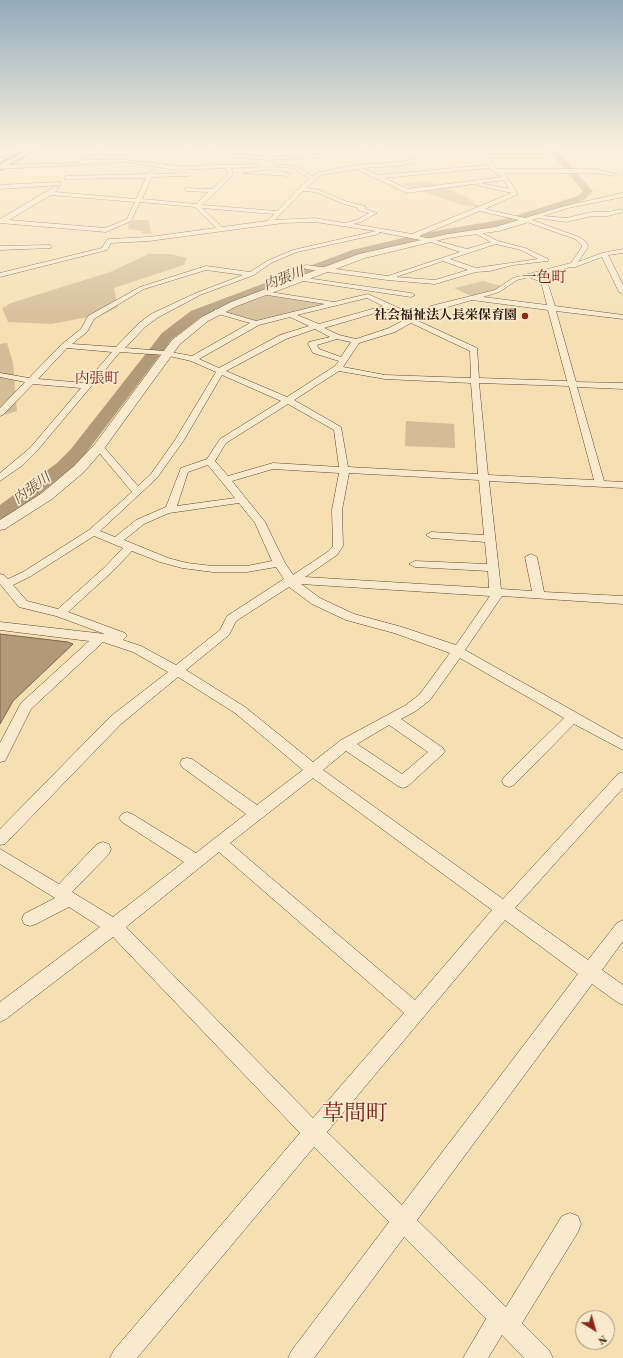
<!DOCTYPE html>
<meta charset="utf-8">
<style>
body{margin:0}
#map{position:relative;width:623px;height:1358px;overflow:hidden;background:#f6dfb3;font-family:"Old Standard TT",serif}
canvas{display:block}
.north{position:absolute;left:575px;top:1310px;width:40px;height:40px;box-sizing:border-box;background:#f9eace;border:1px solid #a7947e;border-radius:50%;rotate:143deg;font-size:11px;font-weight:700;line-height:16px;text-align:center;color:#2d1407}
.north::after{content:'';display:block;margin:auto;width:14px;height:18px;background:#8f2418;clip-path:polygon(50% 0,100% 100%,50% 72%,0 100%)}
</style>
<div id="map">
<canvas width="623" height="1358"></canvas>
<div class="north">N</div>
</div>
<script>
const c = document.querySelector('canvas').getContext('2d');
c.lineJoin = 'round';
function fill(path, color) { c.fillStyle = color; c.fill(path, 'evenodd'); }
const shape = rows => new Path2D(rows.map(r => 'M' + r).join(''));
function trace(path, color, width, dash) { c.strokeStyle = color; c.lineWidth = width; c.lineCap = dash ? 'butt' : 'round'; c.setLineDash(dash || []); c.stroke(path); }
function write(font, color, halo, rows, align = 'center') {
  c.font = font + ' "Old Standard TT","Noto Serif JP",serif'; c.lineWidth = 3.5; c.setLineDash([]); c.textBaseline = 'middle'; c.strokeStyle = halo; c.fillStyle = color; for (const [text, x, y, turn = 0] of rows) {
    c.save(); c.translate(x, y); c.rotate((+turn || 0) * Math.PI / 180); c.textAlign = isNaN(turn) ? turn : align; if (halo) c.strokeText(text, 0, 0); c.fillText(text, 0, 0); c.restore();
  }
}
fill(shape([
 [425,181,434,183,464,196,482,208,461,205,402,184],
 [134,220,148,220,152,234,141,233,142,231,128,229,129,224,125,224],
 [149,254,170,254,187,258,184,265,114,288,118,307,104,314,51,324,8,322,2,308,11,303,110,272],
 [483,281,501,286,495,290,471,296,454,288],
 [263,295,329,304,257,321,228,313,228,310,234,306],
 [7,343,13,363,17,411,0,416,0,344],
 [406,421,454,424,455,448,405,446]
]), '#d4bc96');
const water = shape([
 [0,634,68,642,73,644,13,701,0,724,0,634]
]);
fill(water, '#b29a79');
trace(water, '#7d644b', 1);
fill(shape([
 [546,147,554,147,591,189,593,191,584,200,507,225,424,239,360,255,201,317,172,339,83,457,69,471,32,500,7,517,0,519,0,505,57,463,71,449,162,333,191,311,352,250,424,233,505,219,578,196,583,191,546,147]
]), '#b29a79');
const minor = shape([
 [0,147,27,147,0,162,0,159,19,148,0,149,0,147],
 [106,147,111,147,82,160,126,160,177,166,260,164,258,167,231,168,233,175,202,205,277,211,309,178,293,168,275,166,275,164,296,166,312,176,319,172,356,165,400,162,432,155,409,147,415,147,438,154,478,152,475,148,477,147,487,155,549,155,551,156,549,157,489,157,497,169,596,169,617,174,614,176,596,173,504,173,518,194,485,209,525,218,565,206,623,193,623,197,568,208,543,216,566,218,592,212,608,212,622,209,623,212,608,216,592,216,566,222,538,218,532,220,579,237,586,242,588,247,578,262,602,253,623,249,623,253,608,255,623,285,623,294,619,292,602,257,575,267,570,267,536,276,547,281,555,306,623,315,623,319,556,311,576,382,623,383,623,389,577,387,604,481,623,482,623,488,489,481,501,589,532,591,525,557,531,554,537,557,544,592,623,596,623,604,502,596,465,650,623,739,623,750,574,724,514,785,509,787,504,785,502,781,504,777,564,718,460,658,430,700,416,711,401,719,443,748,445,752,408,786,403,788,398,786,346,751,323,770,503,899,618,774,623,772,623,788,515,908,588,960,617,923,623,920,623,941,602,970,623,985,623,1005,617,1002,592,984,417,1220,506,1307,562,1216,570,1213,578,1216,581,1224,578,1232,522,1323,549,1350,553,1358,524,1358,502,1335,488,1358,463,1358,486,1319,404,1237,314,1358,288,1358,292,1350,389,1222,314,1147,137,1358,110,1358,114,1350,300,1133,113,937,6,1019,0,1022,0,1002,100,927,69,907,36,924,30,926,24,924,22,919,24,914,55,898,0,864,0,849,59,884,97,844,103,842,109,844,111,849,109,854,72,892,113,917,184,862,122,822,119,818,122,814,127,812,132,814,196,853,246,814,182,767,180,763,182,759,187,758,192,759,257,805,303,770,235,713,178,677,121,724,5,844,0,845,0,829,111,716,168,672,133,652,103,642,31,709,5,761,0,762,0,743,21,703,89,641,0,630,0,622,105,634,56,616,19,607,0,584,0,574,4,575,8,579,23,572,89,530,132,492,96,449,96,445,102,445,138,486,151,474,175,440,216,372,191,361,165,355,120,352,36,452,23,465,0,481,0,473,30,448,81,388,33,384,3,415,0,416,0,408,25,382,0,377,0,373,29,378,62,344,81,329,88,316,140,287,206,266,250,272,267,261,293,250,376,231,315,222,283,223,149,241,111,243,107,250,0,277,0,273,102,248,107,240,109,239,149,237,216,228,195,207,140,202,131,221,106,232,0,223,0,219,54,187,59,188,55,192,136,199,146,178,64,179,66,176,148,174,152,169,155,171,153,174,187,173,189,176,152,177,142,199,196,204,208,192,186,191,184,188,212,189,228,174,226,168,177,170,126,162,0,169,0,165,77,163,82,160,80,158,106,147],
 [481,154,489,165,378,175,362,168,400,166,446,155,481,154],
 [490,168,492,171,502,177,408,189,384,178,490,168],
 [356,169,407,193,504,180,509,189,480,183,477,185,512,193,412,234,353,224,361,222,377,213,365,209,365,206,345,201,319,190,306,188,321,175,356,169],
 [303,191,316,192,341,203,358,208,358,210,369,213,357,220,344,223,315,218,275,220,303,191],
 [51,195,135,202,127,219,105,228,9,220,51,195],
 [202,208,274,214,267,221,222,227,202,208],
 [480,211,527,222,575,239,581,244,582,247,571,263,513,278,495,290,431,306,414,315,368,294,334,302,263,291,259,293,261,294,325,304,256,321,215,309,215,313,250,323,192,356,165,351,125,348,144,328,157,318,200,295,254,275,271,263,297,252,379,234,379,232,431,242,460,252,388,276,306,265,303,267,306,269,387,280,435,284,476,272,490,271,513,265,548,261,548,259,525,248,498,241,476,230,474,231,474,233,491,242,467,249,419,236,480,211],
 [496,244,521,250,538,259,476,268,450,259,496,244],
 [443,261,468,270,435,280,396,277,443,261],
 [206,270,243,275,196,293,151,314,138,324,116,347,72,344,87,332,94,319,144,289,206,270],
 [529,277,541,282,547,305,483,297,499,292,517,280,529,277],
 [367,298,383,306,319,324,297,315,367,298],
 [472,300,548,310,567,381,479,378,477,348,416,320,437,310,472,300],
 [389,309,408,318,389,328,356,339,339,335,324,328,389,309],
 [290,317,309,326,280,335,219,368,199,359,259,325,290,317],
 [411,323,470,351,471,378,385,375,343,367,359,343,395,332,411,323],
 [315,329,330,337,309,342,308,344,313,353,339,361,335,366,287,397,226,371,286,339,315,329],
 [337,339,351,342,341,357,319,349,317,345,337,339],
 [67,348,112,352,85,383,38,379,67,348],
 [339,371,385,379,471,383,478,474,348,467,341,427,294,400,339,371],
 [222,375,281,401,220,439,207,459,181,468,166,507,136,520,115,537,100,531,157,478,184,440,222,375],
 [479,383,569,386,594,480,488,475,479,383],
 [288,404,334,430,339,467,273,463,228,476,215,461,226,443,288,404],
 [208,465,235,498,177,506,188,472,208,465],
 [273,469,339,473,332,510,333,546,329,551,293,575,285,563,265,522,232,481,273,469],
 [349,473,479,480,484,535,431,532,426,535,431,538,485,542,487,564,415,561,409,564,415,567,488,571,489,588,305,577,337,555,343,546,342,510,349,473],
 [239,503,255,523,272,561,247,566,213,566,187,563,168,558,124,540,144,524,169,513,239,503],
 [94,536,123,548,105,567,58,609,27,601,13,585,31,576,94,536],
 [132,551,160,562,182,568,213,572,247,572,276,567,284,579,227,616,220,630,176,665,141,646,123,640,127,636,125,633,68,612,113,571,132,551],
 [301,584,490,596,456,645,402,627,354,614,320,598,301,584],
 [289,587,312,604,346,620,394,633,450,653,420,694,406,705,341,740,313,762,245,707,186,670,229,635,236,621,289,587],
 [389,725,428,752,402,774,357,744,389,725],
 [313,778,492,910,415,1000,230,843,313,778],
 [219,852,404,1013,313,1118,126,927,219,852],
 [505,920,578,974,402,1205,327,1132,505,920],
 [160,147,268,157,278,147,282,147,273,157,366,152,393,147,401,147,366,154,269,160,221,156,162,148,160,147],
 [273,170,291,174,288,176,243,173,273,170],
 [59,182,61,185,0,189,0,185,59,182],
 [49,245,51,246,51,248,0,250,0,246,49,245],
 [299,277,411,293,415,295,411,297,297,280,297,278,299,277]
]);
const tertiary = shape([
 [526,218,529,218,529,222,499,231,448,238,365,258,237,306,208,321,180,344,103,450,84,472,52,499,5,529,0,530,0,520,42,493,74,466,95,444,172,340,202,317,231,302,359,254,448,234,495,227,526,218]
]);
const trunk = shape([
 [32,147,41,147,0,170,0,164,32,147]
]);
trace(minor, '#5f4732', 1);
trace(tertiary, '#5f4732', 1);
trace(trunk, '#2d1407', 2);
fill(minor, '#f9eace');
fill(tertiary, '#f9eace');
fill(trunk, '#f6dfb3');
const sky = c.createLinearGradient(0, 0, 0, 337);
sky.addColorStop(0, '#92aabc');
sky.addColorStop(0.44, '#fbf1dd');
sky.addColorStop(1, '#fbf1dd00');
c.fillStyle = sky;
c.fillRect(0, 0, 623, 337);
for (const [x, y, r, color] of [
 [525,316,4,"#8f2418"]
]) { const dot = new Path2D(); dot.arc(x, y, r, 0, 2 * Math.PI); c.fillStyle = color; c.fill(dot); trace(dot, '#f9eace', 1.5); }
write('bold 13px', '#2d1407', '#f9eace', [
 ["社会福祉法人長栄保育園",517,316]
], 'right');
write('italic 14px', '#624a35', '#f9eace', [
 ["内張川",284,279,-21],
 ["内張川",32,489,-36]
]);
write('15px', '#7a1f14', '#f9eace', [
 ["一色町",544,278],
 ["内張町",97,379]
]);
write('22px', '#7a1f14', '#f9eace', [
 ["草間町",355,1114]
]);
</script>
